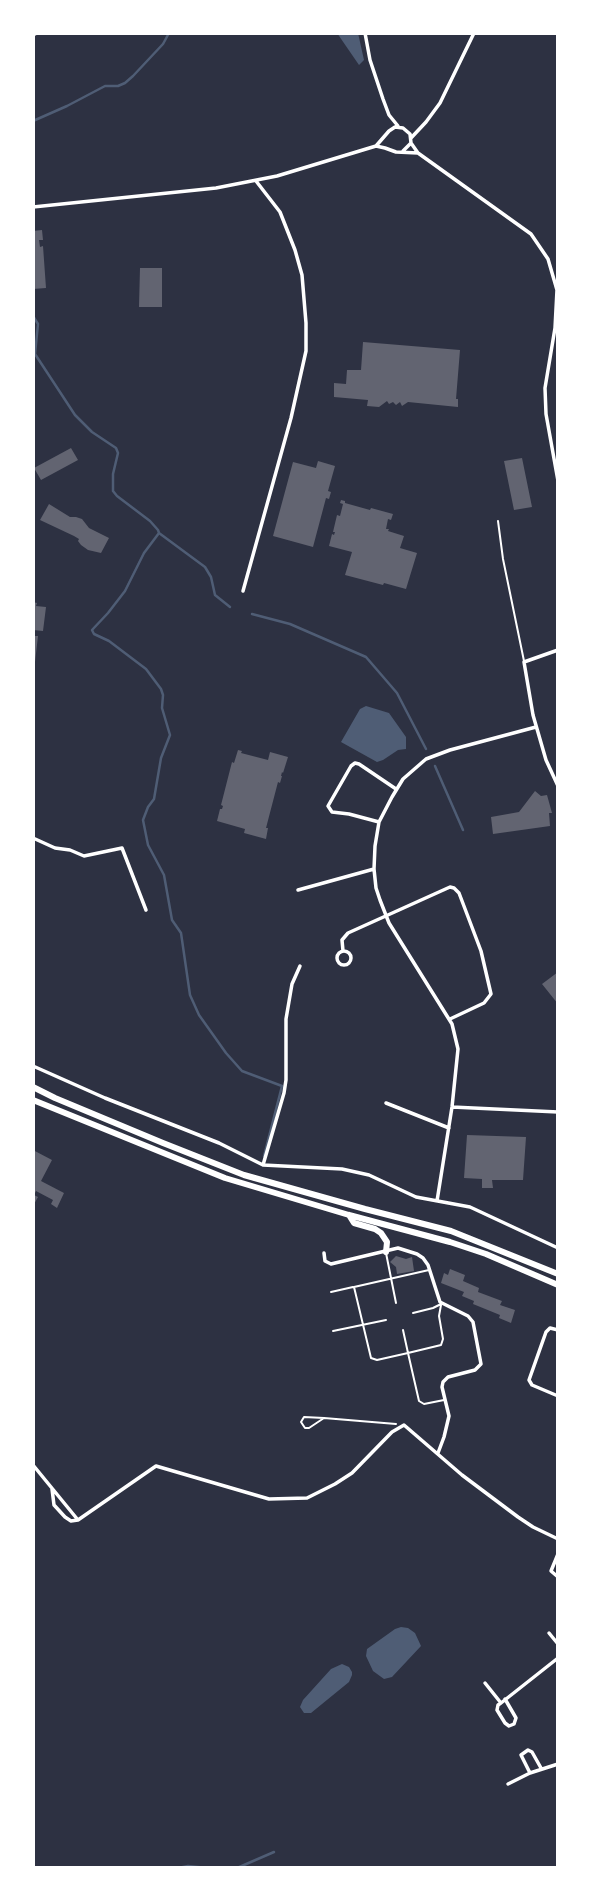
<!DOCTYPE html>
<style>
body{margin:0}
#map{position:relative;width:591px;height:1901px;overflow:hidden;background:#2d3142;font-family:"Exo 2",sans-serif}
canvas{display:block}
.frame{position:absolute;inset:0;border:35px solid #fff;pointer-events:none}
</style>
<div id="map">
<canvas width="591" height="1901"></canvas>
<div class="frame"></div>
</div>
<script>
const c = document.querySelector('canvas').getContext('2d');
c.lineJoin = 'round';
function fill(path, color) { c.fillStyle = color; c.fill(path, 'evenodd'); }
const shape = rows => new Path2D(rows.map(r => 'M' + r).join(''));
function trace(path, color, width, dash) { c.strokeStyle = color; c.lineWidth = width; c.lineCap = dash ? 'butt' : 'round'; c.setLineDash(dash || []); c.stroke(path); }
fill(shape([
 [337,33,358,33,364,60,359,65],
 [366,706,389,713,406,737,406,749,398,750,383,760,377,762,341,742,360,709],
 [401,1627,408,1628,415,1633,421,1646,392,1677,384,1679,373,1671,366,1656,367,1649,395,1629],
 [342,1664,349,1667,352,1672,352,1675,349,1682,311,1713,304,1713,300,1707,303,1700,331,1669]
]), '#4f5d75');
trace(shape([
 [33,121,67,106,105,86,118,86,125,83,133,76,163,44,169,33],
 [33,316,38,324,35,354,75,415,92,432,116,448,118,453,113,474,113,491,117,496,150,521,158,530,159,533,205,567,211,577,215,595,230,607],
 [159,533,144,553,125,591,108,613,92,630,94,634,109,641,146,669,161,689,163,695,162,708,170,735,161,758,154,799,148,807,143,820,148,845,164,875,172,920,181,933,190,995,199,1015,226,1053,242,1071,282,1086,264,1156],
 [252,614,290,624,366,657,397,693,426,749],
 [435,766,463,830],
 [178,1868,188,1866,208,1868],
 [237,1868,274,1852]
]), '#4f5d75', 2.5);
fill(shape([
 [42,230,43,240,39,240,40,247,43,246,46,288,33,289,33,231],
 [140,268,162,268,162,307,139,307],
 [363,342,460,350,456,399,458,399,458,407,408,402,402,406,400,402,396,405,393,402,389,404,387,401,379,407,367,406,368,400,334,397,334,383,346,384,347,370,361,370],
 [71,448,78,460,41,480,34,468],
 [522,458,532,507,514,510,504,461],
 [318,461,335,466,328,491,331,492,329,499,326,498,313,547,273,536,293,462,316,468],
 [341,500,345,501,345,503,370,510,371,508,393,514,391,520,388,519,386,529,389,529,388,531,404,536,400,548,417,553,406,589,384,583,383,585,345,575,352,552,329,546,332,534,334,535,335,532,333,532,337,515,340,516,343,504,340,503],
 [49,504,70,517,76,517,82,519,89,528,109,538,101,553,88,550,81,545,78,541,79,539,74,536,40,520],
 [33,602,37,603,36,606,46,607,43,631,33,630],
 [33,636,38,636,35,662,33,662],
 [238,750,242,751,241,753,268,760,270,752,288,757,283,773,282,772,281,776,282,776,280,783,278,782,266,828,268,828,266,839,244,833,245,829,217,821,220,809,222,809,223,806,221,805,232,762,234,763],
 [535,791,541,796,547,795,552,813,549,813,550,826,493,834,491,817,519,812],
 [558,972,558,1004,542,984],
 [467,1135,526,1137,523,1180,492,1180,493,1188,482,1188,482,1179,464,1178],
 [33,1150,52,1160,41,1181,64,1193,57,1208,51,1204,53,1200,36,1191,34,1195,38,1197,33,1206],
 [396,1256,406,1259,412,1257,414,1271,397,1274,396,1267,390,1262],
 [450,1269,465,1275,463,1281,479,1288,478,1292,502,1301,500,1305,515,1310,511,1323,499,1318,500,1315,473,1304,474,1301,462,1296,464,1292,441,1283,444,1273,448,1275]
]), '#626471');
trace(shape([
 [324,1418,309,1428,305,1428,301,1422,304,1417,324,1418,396,1424]
]), '#fff', 2);
trace(shape([
 [498,521,503,559,524,661],
 [386,1253,396,1303],
 [429,1270,354,1287,371,1358,377,1360,408,1353,419,1401,424,1404,444,1400],
 [331,1292,353,1287],
 [413,1313,433,1308,441,1304],
 [403,1330,408,1353,441,1345,443,1339,439,1316,441,1305],
 [333,1331,386,1320]
]), '#fff', 2);
trace(shape([
 [365,33,370,60,383,99,389,115,398,126],
 [411,138,426,122,440,103,474,33],
 [411,143,418,153,531,234,548,259,557,290,555,328,545,388,546,414,558,481],
 [376,146,385,148,396,152,418,153],
 [33,207,216,188,277,176,376,146,389,131,395,127,403,128,410,134,411,143,403,151],
 [243,591,291,418,306,351,306,323,302,275,295,250,280,212,256,181],
 [558,650,524,662,533,715,546,760,558,786],
 [379,822,349,814,332,812,328,806,351,766,355,763,359,764,396,789],
 [33,838,55,848,70,850,84,856,122,848,146,910],
 [298,890,374,869],
 [343,951,342,940,348,933,450,887,454,888,459,893,481,951,491,994,484,1003,450,1019],
 '337 958a7 7 0 1 1 14 0a7 7 0 1 1-14 0Z',
 [33,1066,105,1098,219,1143,263,1165,342,1169,369,1175,416,1197,470,1207,558,1248],
 [386,1103,449,1128],
 [452,1107,558,1112],
 [263,1165,284,1093,286,1080,286,1019,292,984,300,966],
 [437,1201,452,1107,458,1049,452,1024,389,923,380,900,376,888,374,869,375,846,379,822,392,797,403,779,426,759,450,750,536,727],
 [324,1253,325,1261,331,1264,398,1248,417,1254,423,1258,428,1265,440,1302,468,1316,473,1322,481,1364,475,1370,448,1377,443,1382,442,1387,449,1416,444,1437,438,1453],
 [558,1330,550,1328,546,1332,529,1380,532,1385,558,1396],
 [33,1465,78,1520],
 [52,1489,54,1505,65,1517,71,1521,78,1520],
 [78,1520,156,1466,269,1499,307,1498,335,1484,352,1473,392,1432,404,1425,462,1475,518,1517,533,1527,558,1539],
 [558,1554,551,1571,558,1577],
 [549,1633,558,1644],
 [485,1683,501,1703],
 [505,1699,516,1718,514,1724,509,1726,505,1723,497,1710,498,1705,501,1703,558,1658],
 [530,1773,521,1755,528,1750,532,1752,541,1768],
 [508,1784,530,1773,558,1764]
]), '#fff', 3.5);
trace(shape([
 [33,34,35,33]
]), '#fff', 5);
trace(shape([
 [33,1087,55,1098,163,1143,244,1175,365,1209,451,1231,558,1274],
 [33,1100,225,1178,349,1215,450,1242,486,1254,558,1285],
 [349,1215,354,1223,375,1229,381,1233,387,1242,386,1252]
]), '#fff', 6);
</script>
